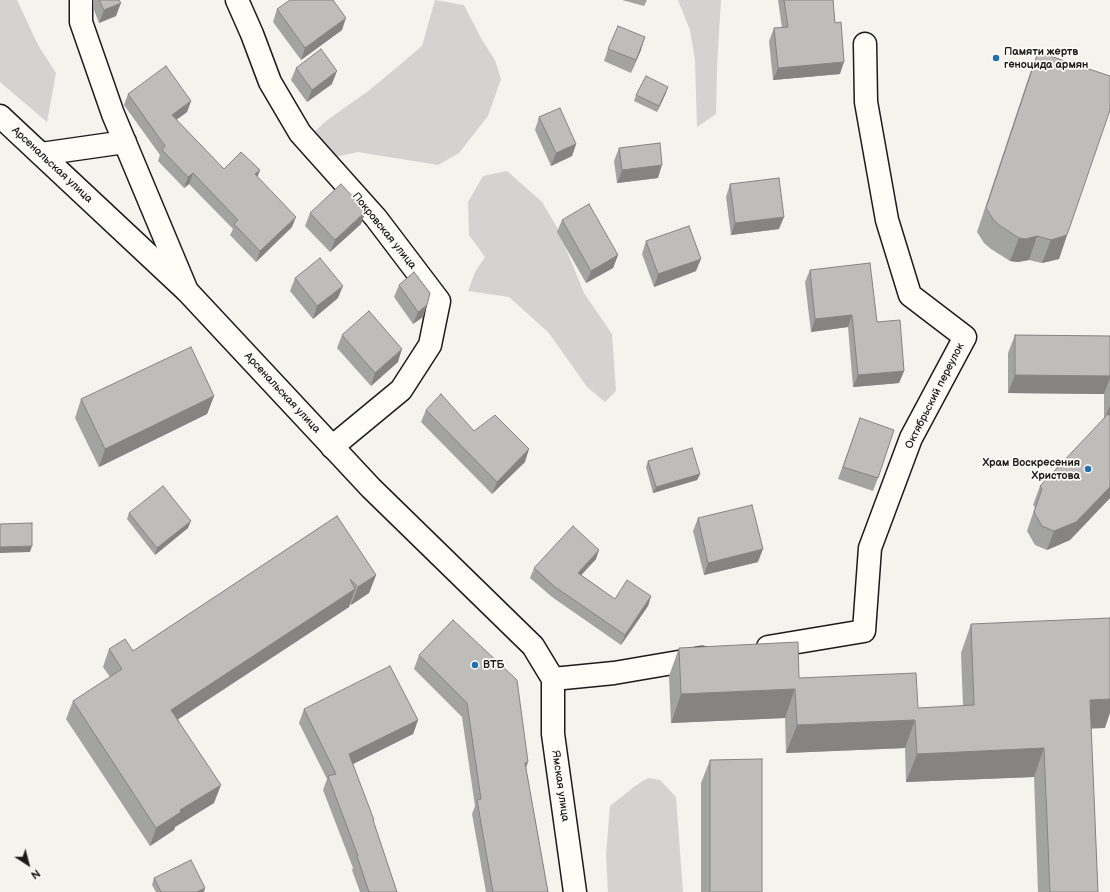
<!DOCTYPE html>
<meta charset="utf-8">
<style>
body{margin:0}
#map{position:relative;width:1110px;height:892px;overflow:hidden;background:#f4f3ee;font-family:"Balsamiq Sans",sans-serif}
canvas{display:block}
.north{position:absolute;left:8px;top:844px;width:40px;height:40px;-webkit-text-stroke:3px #fdfcf7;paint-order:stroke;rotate:144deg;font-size:11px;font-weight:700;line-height:16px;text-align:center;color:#1c1c1c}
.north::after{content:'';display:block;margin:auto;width:14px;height:18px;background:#1c1c1c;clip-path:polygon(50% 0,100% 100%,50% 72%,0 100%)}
</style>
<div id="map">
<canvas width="1110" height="892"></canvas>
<div class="north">N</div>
</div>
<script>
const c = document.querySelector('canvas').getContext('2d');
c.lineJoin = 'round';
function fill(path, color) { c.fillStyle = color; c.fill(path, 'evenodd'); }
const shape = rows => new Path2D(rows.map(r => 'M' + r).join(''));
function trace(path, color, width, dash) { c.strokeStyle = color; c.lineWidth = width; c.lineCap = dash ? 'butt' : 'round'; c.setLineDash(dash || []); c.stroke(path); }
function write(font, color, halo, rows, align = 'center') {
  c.font = font + ' "Balsamiq Sans",sans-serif'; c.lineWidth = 3.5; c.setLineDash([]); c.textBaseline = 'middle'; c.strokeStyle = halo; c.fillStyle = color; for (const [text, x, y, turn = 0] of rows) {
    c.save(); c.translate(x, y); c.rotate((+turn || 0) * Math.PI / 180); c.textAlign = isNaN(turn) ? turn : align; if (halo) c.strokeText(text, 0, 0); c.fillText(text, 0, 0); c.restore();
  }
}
fill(shape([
 [0,0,17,0,38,45,56,73,47,122,0,82],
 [435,0,464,5,482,40,495,60,501,79,488,116,459,153,438,165,358,152,331,158,313,133,326,121,371,89,422,46],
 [678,0,721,0,717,65,716,114,697,127,695,61,690,30],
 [507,171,542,202,558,229,584,293,612,334,616,391,605,402,587,387,549,333,509,297,468,291,475,272,485,257,469,235,468,202,483,176],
 [648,778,660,780,676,797,683,892,608,892,606,855,610,806,635,786]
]), '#d4d3cf');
const street = shape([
 [81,0,81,22,113,114,187,291],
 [237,0,252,34,270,82,300,133,376,218,439,301,430,345,401,390,332,447],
 [41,154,125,142],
 [768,647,864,631,870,548,911,438,965,337,910,295,887,220,866,102,865,44],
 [553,679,614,673,702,658]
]);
const secondary = shape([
 [0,116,187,291,371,488,533,646,553,679,553,734,575,892]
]);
trace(street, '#1c1c1c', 25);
trace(secondary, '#1c1c1c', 25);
trace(street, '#fdfcf7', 22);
trace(secondary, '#fdfcf7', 22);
fill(shape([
 [93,0,119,0,116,16,99,23,94,10],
 [622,0,647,0,644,6],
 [778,0,833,0,840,74,773,80,769,41,774,28,782,28],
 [277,9,342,30,301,60,273,22],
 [608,49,641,50,631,73,604,61],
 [1038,52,1067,235,1059,259,1042,263,1029,260,1018,262,1010,261,991,249,984,243,977,232,1029,76],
 [296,68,332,84,307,102,291,80],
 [666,93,657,112,634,101,636,95],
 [128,94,191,101,187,112,176,120,224,169,260,170,257,176,292,227,256,262,230,235,233,229,189,184,184,188,158,161,160,155,124,105],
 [539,117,576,144,572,156,551,166,535,130],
 [619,148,658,178,617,183,614,161],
 [730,184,779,229,731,235,726,197],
 [310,213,361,224,330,252,305,226],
 [562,220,618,255,613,268,586,283,557,232],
 [646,241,696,271,654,287,642,254],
 [810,270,877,322,904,371,899,383,853,387,848,327,811,332,805,282],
 [295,278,338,298,313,319,290,291],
 [399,285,423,317,413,324,394,297],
 [342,335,398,362,371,386,337,348],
 [1015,335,1110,336,1110,498,1070,540,1047,550,1035,545,1027,531,1035,507,1033,505,1040,486,1104,419,1104,394,1008,393,1008,353],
 [214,396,207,414,99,467,75,418,81,399],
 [426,410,525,462,492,494,421,422],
 [860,418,878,478,873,491,838,479],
 [648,461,700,474,697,480,653,493,646,467],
 [129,513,188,528,155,555,127,519],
 [337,516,376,575,369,593,351,605,350,603,349,607,178,719,214,803,175,827,174,830,150,846,66,719,73,701,110,677,103,667,109,649,133,651],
 [698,518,758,562,704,575,693,531],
 [596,559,581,575,615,599,651,596,648,606,621,645,552,597,530,578,534,568],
 [453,620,526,768,548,892,486,892,472,814,475,806,462,717,414,669,419,655],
 [971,624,1105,728,1091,728,1098,892,1038,892,1034,777,906,782,905,748,786,753,785,718,671,723,669,676,679,648,918,708,963,706,961,653],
 [304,709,418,720,413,734,353,764,397,892,360,892,352,870,353,868,323,790,327,779,299,723],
 [710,760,762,892,701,892,701,783],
 [154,878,204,892,156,892,152,885]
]), '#a3a3a0');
fill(shape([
 [121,3,116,16,99,23,104,10],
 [346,18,342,30,301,60,305,48],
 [645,37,641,50,631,73,636,60],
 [844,62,840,74,773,80,778,68],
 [337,71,332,84,307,102,312,90],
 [668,87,666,93,657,112,659,106],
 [191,101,187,112,168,126,172,115],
 [576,144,572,156,551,166,556,153],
 [662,165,658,178,617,183,622,170],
 [260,170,256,181,255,174],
 [193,173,189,184,184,188,188,177],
 [366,211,361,224,330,252,335,240],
 [296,217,292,227,256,262,260,251],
 [784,217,779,229,731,235,735,223],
 [1067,235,1059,259,1042,263,1051,240],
 [1037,236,1029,260,1018,262,1010,261,1019,238],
 [618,255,613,268,586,283,591,271],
 [701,259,696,271,654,287,658,274],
 [343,286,338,298,313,319,317,306],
 [427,305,423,317,413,324,418,312],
 [852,315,848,327,811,332,815,319],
 [402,349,398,362,371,386,375,373],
 [904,371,899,383,853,387,858,375],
 [1015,375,1110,376,1110,378,1104,394,1008,393],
 [214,396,207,414,99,467,105,449],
 [1110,405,1110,422,1104,422],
 [529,449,525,462,492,494,497,482],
 [700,474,697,480,653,493,656,487],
 [1110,487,1110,498,1070,540,1047,550,1054,531],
 [191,521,188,528,155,555,157,548],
 [32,546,30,552,0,553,0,547],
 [763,549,758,562,704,575,708,563],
 [599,550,596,559,574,583,578,573],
 [376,575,369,593,351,605,358,587],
 [355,589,349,607,165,728,171,710],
 [651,596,648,606,621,645,625,635],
 [795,689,785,718,671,723,681,694],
 [1110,699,1110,713,1105,728,1080,729,1090,700],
 [418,720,413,734,345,768,349,754],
 [915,720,905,748,786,753,797,725],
 [1044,748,1034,777,906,782,917,754],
 [528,762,523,776,525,763],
 [221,785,214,803,175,827,174,830,150,846,156,828,180,810],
 [205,888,204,892,197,892]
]), '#858482');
const building = shape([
 [99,0,119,0,121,3,104,10,99,0],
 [290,0,333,0,346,18,305,48,277,9,290,0],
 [784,0,833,0,835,23,841,22,844,62,778,68,774,28,788,27,784,0],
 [618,26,645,37,636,60,608,49,618,26],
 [321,49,337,71,312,90,296,68,321,49],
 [1038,52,1110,76,1110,110,1067,235,1051,240,1037,236,1026,239,1019,238,999,225,993,219,986,208,1038,52],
 [166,66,191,101,172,115,224,169,241,152,260,170,255,174,296,217,260,251,234,224,238,220,193,173,188,177,162,150,165,146,128,94,166,66],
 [646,76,668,87,659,106,636,95,646,76],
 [560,108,576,144,556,153,539,117,560,108],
 [660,143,662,165,622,170,619,148,660,143],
 [779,178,784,217,735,223,730,184,779,178],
 [341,184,366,211,335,240,310,213,341,184],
 [589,204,618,255,591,271,562,220,589,204],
 [689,226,701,259,658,274,646,241,689,226],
 [320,258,343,286,317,306,295,278,320,258],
 [870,263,877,322,900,320,904,371,858,375,852,315,815,319,810,270,870,263],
 [414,272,430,293,427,305,418,312,399,285,414,272],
 [369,311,402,349,375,373,342,335,369,311],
 [1015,335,1110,336,1110,376,1015,375,1015,335],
 [191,347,214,396,105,449,81,399,191,347],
 [441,394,474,431,495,415,529,449,497,482,426,410,441,394],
 [1108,414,1110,416,1110,487,1076,522,1054,531,1042,526,1034,512,1042,489,1040,486,1108,414],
 [860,418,894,430,878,478,843,467,860,418],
 [692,448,700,474,656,487,648,461,692,448],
 [163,486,191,521,157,548,129,513,163,486],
 [752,505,763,549,708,563,698,518,752,505],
 [337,516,376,575,358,587,350,579,355,589,171,710,221,785,180,810,181,812,156,828,73,701,122,669,109,649,125,639,133,651,337,516],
 [32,523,32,546,0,547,0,524,32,523],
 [573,526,599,550,578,573,615,599,627,580,651,596,625,635,555,587,534,568,573,526],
 [1110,618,1110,699,1090,700,1098,892,1050,892,1044,748,917,754,915,720,797,725,795,689,681,694,679,648,798,642,799,678,916,673,918,708,974,705,971,624,1110,618],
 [453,620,517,680,528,762,525,763,548,892,493,892,477,800,481,799,467,703,419,655,453,620],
 [390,666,418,720,349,754,374,820,373,820,397,892,369,892,357,856,358,856,328,776,336,774,304,709,390,666],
 [762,759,762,892,710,892,710,760,762,759],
 [191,860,205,888,197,892,161,892,154,878,191,860]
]);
fill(building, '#bebdba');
trace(building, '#858482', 1);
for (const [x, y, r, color] of [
 [996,58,4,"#1f6fb2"],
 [1088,469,4,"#1f6fb2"],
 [475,665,4,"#1f6fb2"]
]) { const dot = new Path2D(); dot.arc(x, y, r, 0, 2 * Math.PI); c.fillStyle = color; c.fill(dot); trace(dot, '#fdfcf7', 1.5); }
write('bold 11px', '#1c1c1c', '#fdfcf7', [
 ["Памяти жертв",1004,52],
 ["геноцида армян",1004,65],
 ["Храм Воскресения",1080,463,"right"],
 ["Христова",1080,476,"right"],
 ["ВТБ",483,665]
], 'left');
write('11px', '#1c1c1c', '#fdfcf7', [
 ["Арсенальская улица",52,165,43],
 ["Покровская улица",384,231,51],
 ["Арсенальская улица",282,393,47],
 ["Октябрьский переулок",935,396,-63],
 ["Ямская улица",560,786,82]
]);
</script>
